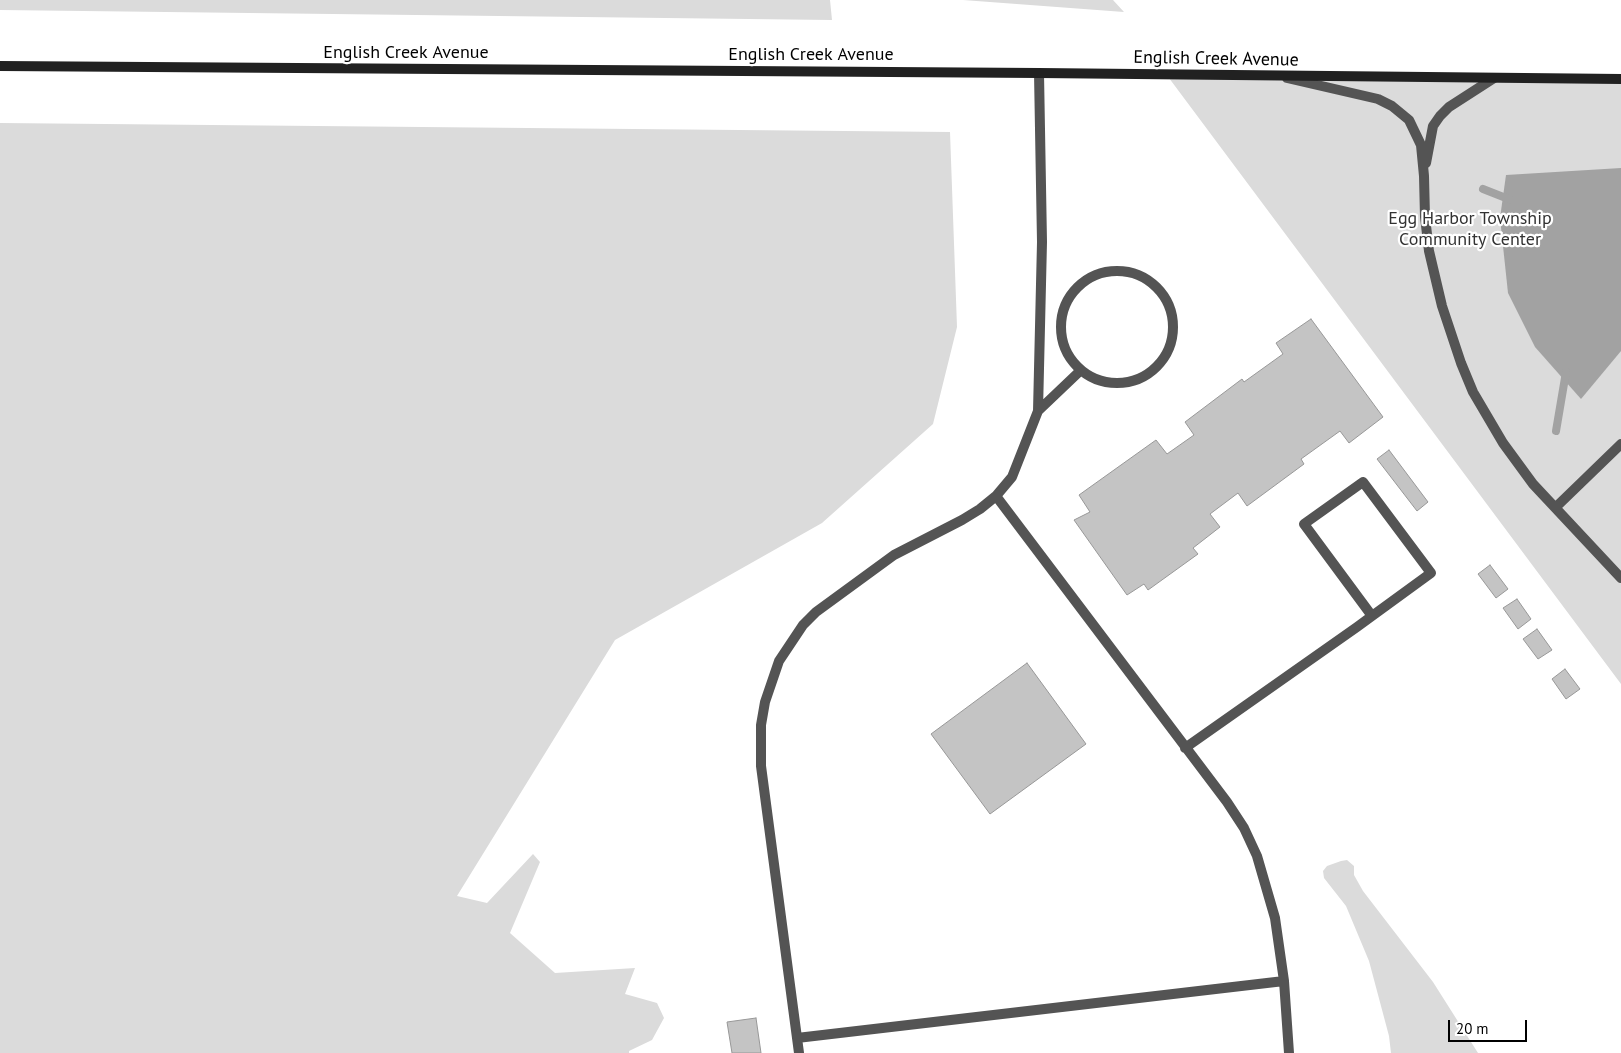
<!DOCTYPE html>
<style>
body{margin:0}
#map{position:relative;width:1621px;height:1053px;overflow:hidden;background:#fff;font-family:"PT Sans",sans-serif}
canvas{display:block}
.scale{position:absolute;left:1448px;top:1020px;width:79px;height:22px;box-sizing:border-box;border:2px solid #000;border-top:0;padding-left:6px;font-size:15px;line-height:18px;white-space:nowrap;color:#000;-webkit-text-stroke:4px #fff;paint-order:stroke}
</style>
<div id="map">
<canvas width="1621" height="1053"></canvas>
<div class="scale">20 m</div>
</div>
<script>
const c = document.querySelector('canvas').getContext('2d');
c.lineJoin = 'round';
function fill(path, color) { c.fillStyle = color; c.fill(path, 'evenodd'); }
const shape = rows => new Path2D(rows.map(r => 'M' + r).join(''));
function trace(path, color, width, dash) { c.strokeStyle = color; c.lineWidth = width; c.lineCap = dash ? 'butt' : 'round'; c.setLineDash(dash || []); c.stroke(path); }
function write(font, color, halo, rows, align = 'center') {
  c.font = font + ' "PT Sans",sans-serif'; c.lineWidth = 4.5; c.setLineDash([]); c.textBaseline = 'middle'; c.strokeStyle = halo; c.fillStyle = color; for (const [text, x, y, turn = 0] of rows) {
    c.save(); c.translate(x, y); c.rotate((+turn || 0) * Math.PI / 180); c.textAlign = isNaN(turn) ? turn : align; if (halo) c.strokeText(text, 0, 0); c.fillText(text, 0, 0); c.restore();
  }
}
fill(shape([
 [0,0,830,0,832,20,0,10],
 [963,0,1113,0,1124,12],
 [1166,74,1621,79,1621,684],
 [0,123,950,132,957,327,933,424,822,523,615,640,457,896,487,903,533,854,540,862,510,933,555,973,635,968,625,994,657,1003,664,1018,652,1040,629,1051,629,1053,0,1053],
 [1347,860,1354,866,1354,875,1363,891,1433,982,1478,1053,1391,1053,1389,1036,1369,961,1346,906,1324,878,1323,871,1327,866,1341,861]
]), '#dbdbdb');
fill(shape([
 [1621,168,1621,351,1581,399,1535,347,1508,293,1500,218,1506,175]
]), '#a2a2a2');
trace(shape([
 [1483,189,1511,200],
 [1556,431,1566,372]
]), '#a2a2a2', 8);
const building = shape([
 [1311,319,1383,417,1349,443,1340,431,1301,459,1304,464,1247,506,1238,493,1210,514,1220,527,1193,548,1198,554,1148,590,1144,584,1127,595,1074,520,1090,512,1079,495,1156,440,1167,454,1194,435,1185,422,1242,379,1244,382,1283,354,1276,343,1311,319],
 [1389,450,1428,502,1417,511,1377,459,1389,450],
 [1490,565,1508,589,1496,598,1478,574,1490,565],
 [1517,599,1531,619,1518,629,1503,608,1517,599],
 [1537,629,1552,650,1538,659,1523,639,1537,629],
 [1027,663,1086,744,990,814,931,734,1027,663],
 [1565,669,1580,689,1566,699,1552,679,1565,669],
 [756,1018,761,1053,732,1053,727,1022,756,1018]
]);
fill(building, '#c4c4c4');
trace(building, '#989898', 1);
trace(shape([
 [1287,78,1378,99,1392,106,1409,120,1421,145,1424,176,1425,217,1429,251,1442,306,1461,363,1473,392,1503,443,1533,484,1621,578],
 [1426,163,1433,126,1440,116,1449,107,1494,78],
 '1061 327a56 56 0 1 1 112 0a56 56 0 1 1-112 0Z',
 [1038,411,1080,371],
 [996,496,1227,802,1244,828,1257,856,1275,918,1284,981,1289,1053],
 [1556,507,1621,444],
 [1185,748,1357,627,1372,616,1431,573,1363,482,1304,524,1372,616],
 [797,1038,1284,981],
 [799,1053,761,766,761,725,765,702,779,661,803,625,816,612,894,555,962,520,980,509,996,496,1012,477,1038,411,1042,242,1039,73]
]), '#545454', 10);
trace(shape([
 [0,66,1039,73,1621,79]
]), '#212121', 10);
write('18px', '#000', '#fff', [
 ["English Creek Avenue",406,53],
 ["English Creek Avenue",811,55],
 ["English Creek Avenue",1216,59,1]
]);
write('18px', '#323232', '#fff', [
 ["Egg Harbor Township",1470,219],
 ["Community Center",1470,240]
]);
</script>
